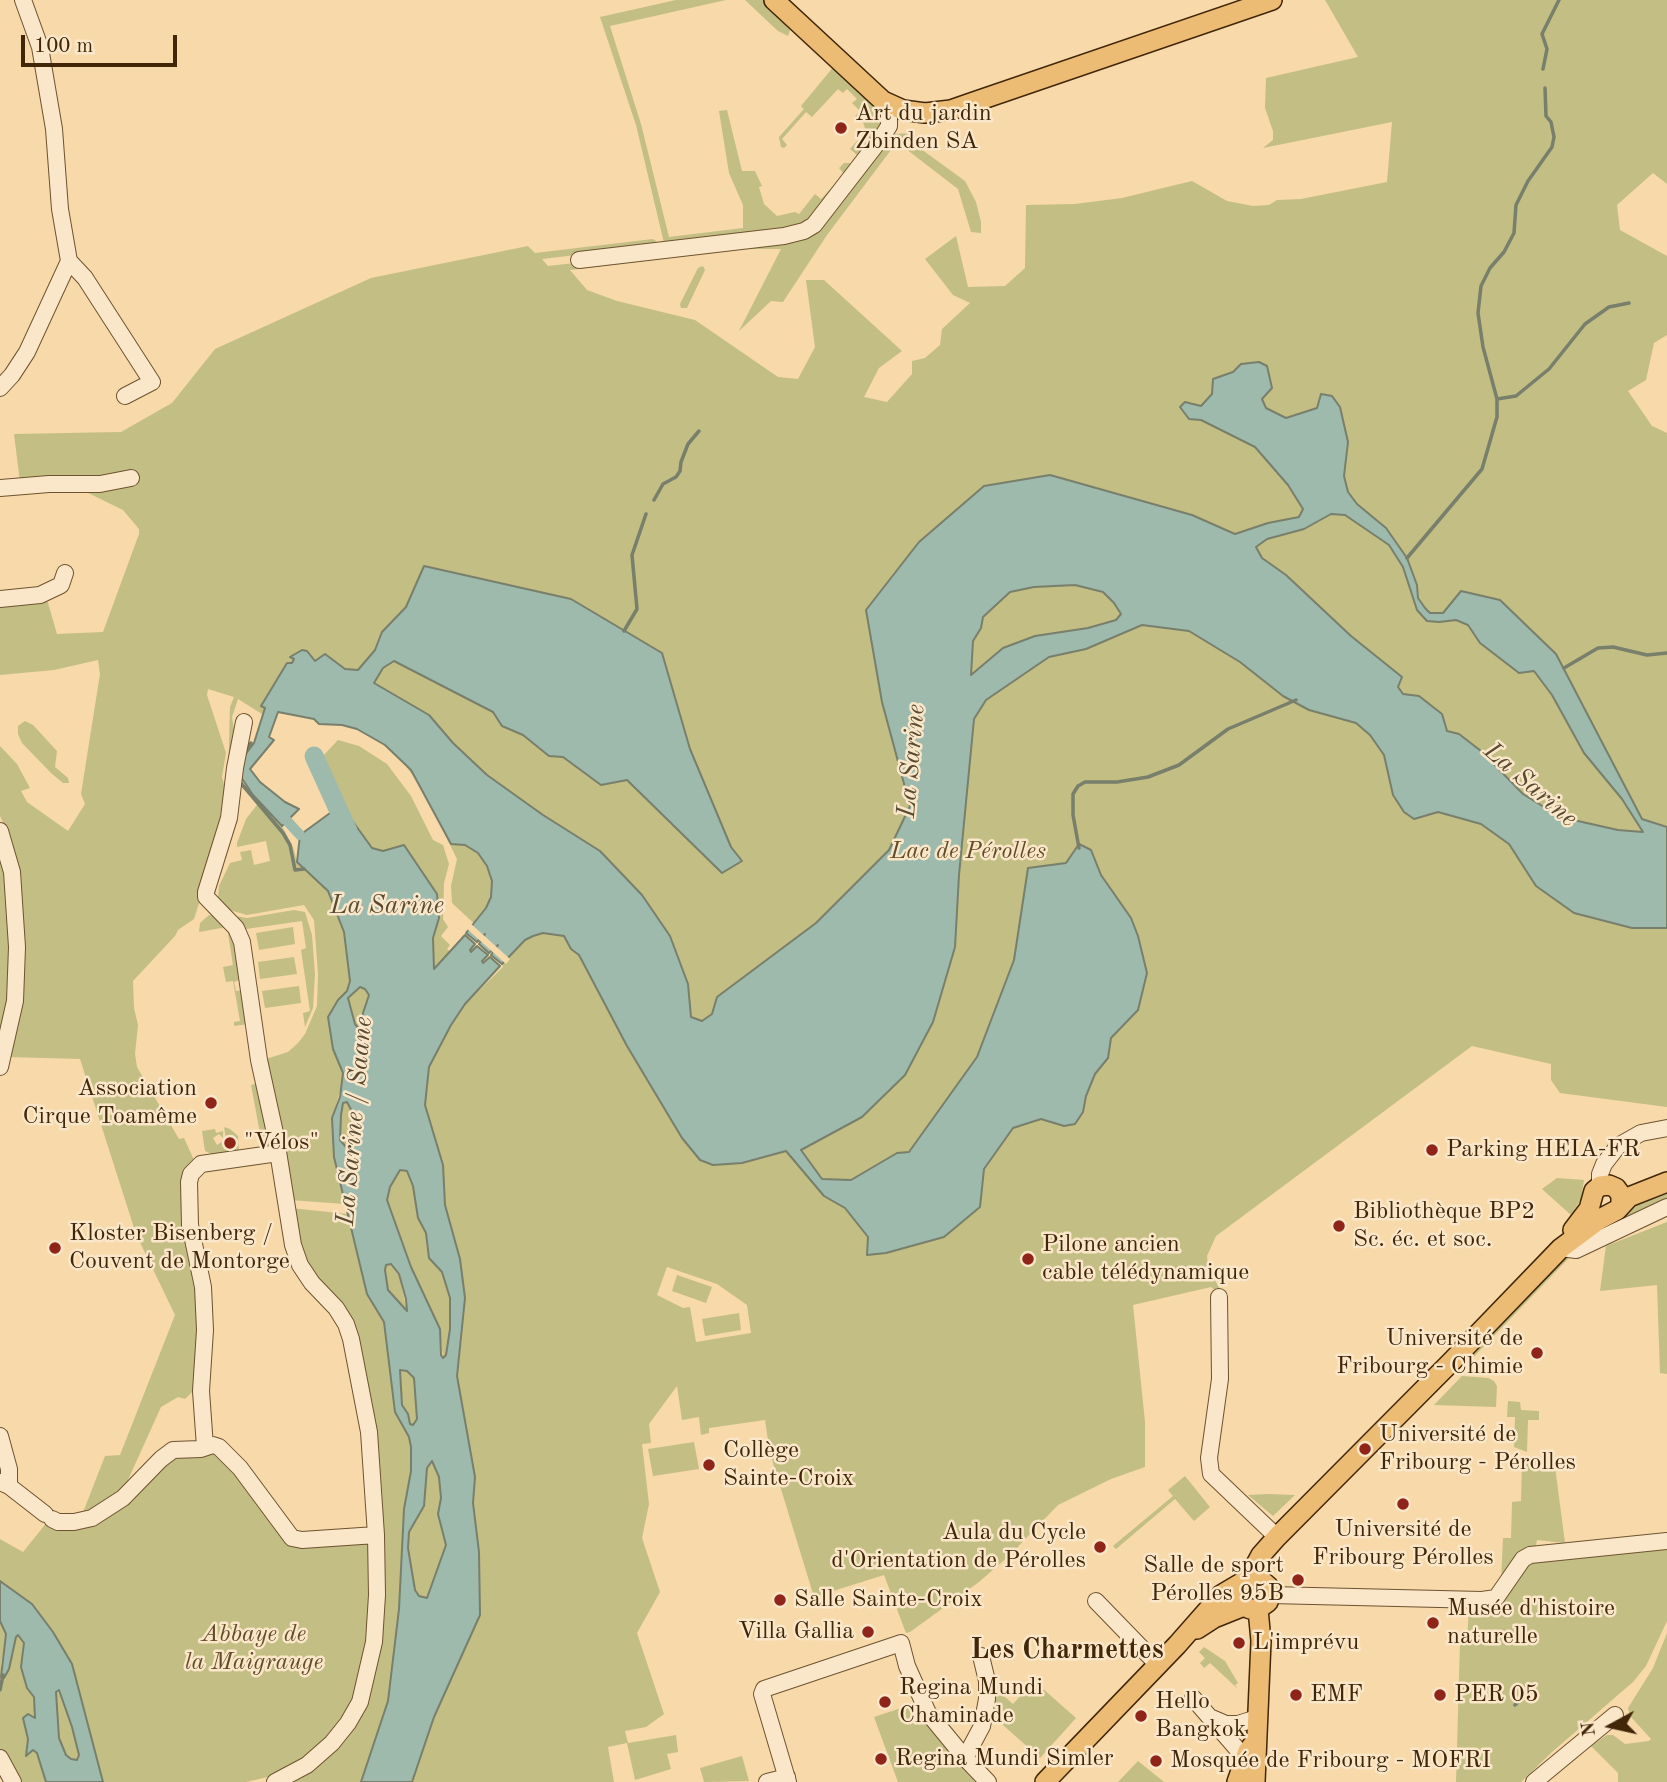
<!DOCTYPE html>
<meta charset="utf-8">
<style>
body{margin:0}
#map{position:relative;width:1667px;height:1782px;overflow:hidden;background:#f7d9aa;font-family:"Old Standard TT",serif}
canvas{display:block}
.north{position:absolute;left:1576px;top:1691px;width:70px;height:70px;-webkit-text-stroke:5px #fae6c8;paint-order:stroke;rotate:262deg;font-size:19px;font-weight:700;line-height:28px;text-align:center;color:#412608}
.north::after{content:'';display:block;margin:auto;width:24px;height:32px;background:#412608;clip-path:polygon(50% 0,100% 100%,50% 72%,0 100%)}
.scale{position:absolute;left:21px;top:35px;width:156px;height:32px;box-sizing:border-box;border:4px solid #412608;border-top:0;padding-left:9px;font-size:21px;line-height:24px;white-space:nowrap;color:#412608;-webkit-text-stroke:5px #fae6c8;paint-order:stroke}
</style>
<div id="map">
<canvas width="1667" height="1782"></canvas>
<div class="north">N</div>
<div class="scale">100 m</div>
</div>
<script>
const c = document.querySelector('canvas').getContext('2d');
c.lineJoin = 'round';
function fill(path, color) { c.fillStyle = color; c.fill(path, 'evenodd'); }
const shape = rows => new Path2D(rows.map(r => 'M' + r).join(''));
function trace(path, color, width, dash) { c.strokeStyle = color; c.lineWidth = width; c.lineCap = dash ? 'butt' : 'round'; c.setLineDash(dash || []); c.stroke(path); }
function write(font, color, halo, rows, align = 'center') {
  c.font = font + ' "Old Standard TT",serif'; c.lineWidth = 5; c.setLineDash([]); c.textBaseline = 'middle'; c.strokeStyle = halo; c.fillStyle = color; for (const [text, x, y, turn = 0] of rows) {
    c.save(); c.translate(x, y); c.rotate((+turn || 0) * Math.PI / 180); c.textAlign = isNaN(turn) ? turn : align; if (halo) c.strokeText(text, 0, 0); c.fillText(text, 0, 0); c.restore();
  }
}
fill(shape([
 [676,0,726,0,610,26,641,124,669,237,743,228,743,205,729,173,719,111,727,110,742,171,755,171,762,186,759,187,764,204,777,216,795,212,799,214,815,194,821,199,844,174,839,168,844,163,851,163,857,155,850,149,866,131,863,122,855,116,860,111,852,103,857,99,847,89,843,93,838,89,812,117,806,112,782,139,787,145,784,148,781,147,779,137,804,109,801,106,835,65,884,112,883,125,894,134,911,133,921,149,965,181,976,202,981,222,981,233,971,232,958,189,897,142,827,235,783,302,771,301,739,331,781,249,744,249,570,270,587,290,617,301,695,320,778,377,798,379,815,347,806,280,824,280,902,351,879,368,864,397,887,402,912,374,912,361,925,358,940,345,942,329,970,303,953,295,925,259,956,236,968,287,1005,286,1025,268,1026,205,1075,204,1122,198,1192,181,1227,201,1253,206,1269,205,1277,200,1301,199,1387,182,1392,122,1263,148,1273,140,1273,131,1265,108,1266,78,1358,57,1325,0,1667,0,1667,184,1653,173,1617,205,1620,230,1667,256,1667,335,1654,343,1646,380,1628,391,1652,426,1667,433,1667,1107,1560,1093,1551,1080,1551,1064,1472,1046,1216,1236,1207,1256,1208,1268,1220,1289,1219,1294,1211,1287,1133,1305,1145,1422,1145,1467,1111,1479,1058,1505,1010,1555,979,1582,910,1632,906,1633,884,1575,814,1597,770,1453,765,1420,709,1428,709,1433,701,1435,699,1417,682,1420,677,1386,649,1424,651,1443,642,1444,649,1504,642,1538,660,1592,637,1633,664,1714,646,1727,625,1731,628,1743,676,1735,678,1752,667,1754,671,1769,635,1780,627,1743,608,1747,614,1782,412,1782,434,1717,480,1615,479,1552,473,1503,475,1477,457,1376,462,1331,460,1259,445,1205,443,1165,425,1105,429,1067,451,1025,465,1004,503,967,502,964,509,956,452,903,451,886,457,859,421,786,399,757,385,745,357,729,342,725,319,724,314,719,281,711,277,713,277,718,269,716,262,714,238,699,232,717,235,737,228,779,230,707,234,697,208,689,207,695,226,753,222,777,227,796,215,852,194,919,178,930,175,936,133,981,134,1008,138,1025,135,1054,137,1067,179,1139,184,1138,194,1160,201,1287,195,1389,185,1399,178,1397,161,1407,123,1491,82,1515,105,1456,120,1455,175,1315,136,1234,80,1059,8,1057,19,1002,6,829,0,816,0,746,17,764,30,788,21,791,27,802,68,831,85,804,81,794,100,674,98,660,54,670,0,675,0,603,46,596,57,634,103,632,139,534,139,529,123,510,82,490,21,490,14,434,121,432,172,403,215,349,371,278,528,246,535,253,653,239,657,242,653,246,542,259,548,266,743,244,664,243,636,125,600,17],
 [667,1267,717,1284,747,1305,751,1333,696,1342,690,1307,683,1308,657,1295],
 [745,0,771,0,764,3,790,30,788,36,778,31],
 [703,266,705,270,687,308,681,308,680,304,698,268],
 [25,721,33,725,57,751,55,767,68,778,69,783,63,783,51,773,22,743,18,734,18,726],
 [338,740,359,746,387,764,411,796,433,840,443,845,449,864,444,883,443,919,448,927,441,936,450,945,447,949,451,952,434,969,433,938,439,918,437,894,404,845,383,851,372,848,341,805,321,758],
 [260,801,282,826,293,847,297,862,328,891,344,932,350,981,347,991,338,1000,333,1049,343,1073,343,1081,332,1118,334,1157,345,1204,290,1200,266,1059,288,1052,298,1043,305,1034,317,1006,318,974,314,920,304,905,247,915,226,909,218,898,219,886,230,863,242,860,240,852,251,850,254,865,270,861,266,841,237,847,237,843,246,819],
 [0,843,8,873,11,1002,0,1052],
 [294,910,305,912,312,935,315,974,313,1008,305,1027,303,1013,310,1011,301,950,306,948,302,921,246,929,253,982,230,915,247,918],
 [209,915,220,917,229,925,241,949,244,978,234,982,236,991,244,990,247,993,250,1020,248,1024,234,1026,234,1022,240,1021,233,981,226,982,223,967,233,965,227,927,199,932,200,923],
 [293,927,295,944,259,950,256,933],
 [294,957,297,974,260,979,258,962],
 [299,986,301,1003,265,1008,262,991],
 [360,986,365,989,369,995,363,1013,363,1029,360,1030,355,1025,348,998],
 [260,1083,271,1144,263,1149,251,1085],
 [348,1102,358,1123,358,1138,351,1147,347,1147,340,1140,341,1115,343,1103],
 [224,1127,230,1129,238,1136,239,1153,214,1155,205,1151,202,1131,215,1129,216,1133,223,1131,223,1138,219,1134,213,1138,217,1145,226,1139],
 [400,1170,407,1171,413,1186,418,1218,426,1233,429,1257,442,1272,450,1298,450,1329,446,1356,443,1358,440,1329,411,1267,387,1200,390,1187],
 [1557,1178,1584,1180,1581,1199,1571,1215,1542,1189],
 [1667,1192,1667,1202,1590,1241,1593,1233,1627,1208],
 [291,1208,347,1214,367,1294,384,1321,395,1412,409,1437,411,1447,411,1471,404,1509,399,1609,388,1701,361,1782,284,1782,334,1747,377,1647,355,1340,304,1264],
 [1667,1222,1667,1374,1660,1373,1657,1285,1600,1291,1606,1246],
 [1570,1257,1463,1368,1462,1367,1560,1261],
 [391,1264,399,1274,407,1311,403,1310,388,1290,385,1270,386,1265],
 [677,1275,712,1287,706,1303,672,1291],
 [739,1313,741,1330,705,1336,702,1319],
 [400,1370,407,1371,414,1378,417,1419,413,1425,410,1424,408,1414,402,1406],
 [1462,1376,1488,1378,1494,1381,1497,1386,1496,1407,1434,1405],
 [1508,1401,1520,1402,1521,1410,1539,1411,1539,1420,1528,1420,1527,1452,1514,1447,1515,1417,1507,1417],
 [694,1442,699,1469,653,1476,648,1449],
 [214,1450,235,1467,287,1540,365,1540,369,1544,372,1553,369,1641,353,1699,343,1722,327,1740,304,1759,283,1772,268,1777,246,1782,103,1782,72,1664,53,1632,32,1604,0,1581,0,1539,23,1552,48,1521,71,1528,174,1452],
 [1554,1459,1565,1543,1537,1540,1535,1551,1501,1582,1503,1538,1511,1538,1512,1502,1521,1501,1522,1460],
 [432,1461,439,1477,441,1498,438,1514,446,1545,427,1598,419,1596,415,1590,408,1548,409,1532,424,1506,427,1468],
 [1185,1476,1210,1507,1194,1521,1175,1499,1116,1549,1113,1546,1173,1496,1168,1490],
 [1248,1495,1268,1494,1295,1495,1273,1516],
 [1667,1545,1667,1621,1646,1666,1633,1682,1552,1752,1521,1782,1456,1782,1460,1643,1467,1643,1469,1607,1499,1606,1502,1593,1526,1563],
 [0,1621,6,1634,1,1665,9,1669,16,1636,18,1634,24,1643,21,1667,27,1688,34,1697,35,1719,23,1718,28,1739,26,1755,33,1750,37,1753,46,1782,19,1782,0,1750],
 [1667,1633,1667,1782,1618,1782,1618,1773,1591,1746,1607,1735,1613,1735,1625,1744,1649,1741,1651,1739,1630,1716,1628,1708,1653,1668],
 [1204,1647,1225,1661,1238,1683,1235,1685,1238,1689,1210,1663,1204,1668,1200,1663,1205,1658,1199,1652],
 [987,1681,1013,1704,1034,1681,1076,1718,1040,1758,985,1709],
 [59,1690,72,1727,79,1755,77,1760,71,1759,66,1755,59,1738,56,1691],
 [916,1703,942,1744,980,1782,898,1782,874,1717],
 [742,1756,749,1781,704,1782,700,1768],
 [1138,1761,1164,1782,1118,1782]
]), '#c3be84');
const water = shape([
 [1259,362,1267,366,1272,388,1262,399,1266,408,1286,418,1317,408,1321,394,1332,396,1340,407,1348,442,1344,476,1348,492,1357,504,1386,528,1407,558,1417,585,1418,598,1425,608,1430,613,1443,613,1461,591,1500,600,1556,654,1642,819,1667,827,1667,928,1632,928,1574,913,1536,886,1509,844,1481,824,1438,812,1414,819,1404,812,1393,795,1384,755,1370,735,1356,723,1309,710,1283,696,1240,662,1189,631,1142,625,1086,649,1049,657,986,700,974,719,959,875,955,947,933,1022,905,1075,862,1117,801,1150,822,1179,851,1180,897,1153,909,1152,977,1057,1014,960,1028,868,1066,863,1079,844,1091,850,1101,875,1131,918,1138,936,1147,973,1138,1010,1111,1038,1108,1058,1095,1074,1086,1096,1083,1112,1075,1124,1064,1126,1041,1119,1013,1128,984,1169,980,1207,944,1237,886,1253,867,1255,868,1237,845,1208,824,1196,786,1151,742,1163,713,1165,700,1160,682,1138,627,1046,579,955,571,949,564,936,543,933,533,936,525,940,502,964,491,955,498,945,489,953,479,944,485,934,477,942,466,933,486,908,491,897,492,881,487,866,478,853,465,845,451,844,411,770,385,745,357,729,342,725,319,724,314,719,278,712,269,737,274,740,250,769,260,782,285,802,299,809,282,826,253,795,241,777,242,759,254,743,265,708,261,706,287,663,292,663,294,659,290,657,302,650,307,651,315,661,325,654,345,669,358,670,375,650,382,632,406,607,424,566,571,599,662,653,690,749,731,847,742,861,722,873,627,780,601,785,563,757,549,756,523,735,502,726,493,712,394,661,383,668,374,683,429,715,453,743,487,775,543,815,600,851,642,895,670,936,688,984,691,1017,702,1021,712,1014,717,997,816,923,889,850,910,806,882,702,866,610,919,542,984,486,1050,475,1192,515,1235,534,1268,523,1299,517,1303,509,1288,485,1255,447,1201,420,1189,419,1180,407,1185,402,1201,406,1212,394,1213,379,1233,372,1241,364,1259,362],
 [1331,514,1345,515,1389,545,1403,567,1417,610,1427,621,1439,622,1456,620,1468,625,1480,643,1519,673,1534,671,1552,695,1584,753,1622,799,1643,832,1618,830,1560,817,1523,794,1481,751,1459,734,1447,731,1442,714,1419,696,1403,694,1398,687,1402,677,1351,636,1286,575,1262,558,1256,547,1267,539,1304,529,1331,514],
 [1075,585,1103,592,1114,603,1121,614,1116,620,1088,628,1035,636,1003,648,971,675,973,641,981,628,983,617,1010,592,1034,587,1075,585],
 [341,805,372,848,383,851,404,845,437,894,439,918,433,938,434,969,465,935,475,944,470,950,471,952,477,946,488,955,482,961,483,963,490,957,500,966,465,1004,451,1025,429,1067,425,1105,443,1165,445,1205,460,1259,465,1298,457,1376,475,1477,473,1503,479,1552,480,1615,434,1717,412,1782,361,1782,388,1701,399,1609,404,1509,411,1471,411,1447,409,1437,395,1412,384,1322,367,1294,334,1157,332,1118,340,1097,343,1073,333,1049,328,1017,338,1000,347,991,350,981,344,932,328,891,297,862,300,835,341,805],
 [360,987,365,989,369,995,363,1013,363,1029,360,1030,355,1024,348,998,360,987],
 [347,1102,358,1123,358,1138,351,1147,346,1147,340,1140,341,1115,343,1103,347,1102],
 [400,1170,407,1171,413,1186,418,1218,426,1233,429,1258,442,1272,450,1298,450,1329,446,1355,443,1358,441,1355,440,1329,411,1267,387,1200,390,1187,400,1170],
 [391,1264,399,1274,406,1299,407,1311,388,1290,385,1270,386,1265,391,1264],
 [400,1370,407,1371,414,1378,417,1419,413,1425,410,1424,408,1414,402,1405,400,1370],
 [432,1461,439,1477,441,1498,438,1514,446,1545,427,1598,419,1596,415,1590,408,1548,409,1532,424,1506,427,1468,432,1461],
 [0,1581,32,1604,53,1632,72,1664,103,1782,46,1782,37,1753,33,1750,26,1756,28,1739,23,1718,28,1714,35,1718,34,1697,27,1688,21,1667,24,1643,18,1635,16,1637,9,1669,4,1678,1,1677,6,1634,0,1621,0,1581],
 [59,1690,72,1727,79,1755,77,1760,71,1759,66,1755,59,1738,56,1692,59,1690]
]);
fill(water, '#9dbaad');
trace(water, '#787f6b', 2);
fill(shape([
 [470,923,510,959,506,964,466,928]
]), '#f7d9aa');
trace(shape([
 [1543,69,1547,49,1542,34,1559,0],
 [1497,399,1516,396,1549,369,1585,324,1609,307,1629,303],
 [654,500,663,484,676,477,680,471,681,462,688,444,699,431],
 [1407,558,1482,469,1497,417,1497,399,1483,347,1478,313,1481,286,1490,268,1504,252,1514,233,1516,205,1528,181,1552,147,1554,137,1551,122,1546,116,1545,88],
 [624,631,637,609,632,555,646,514],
 [1564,668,1598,648,1613,647,1647,655,1667,653],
 [245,752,251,743],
 [240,782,283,833,290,845,295,870,304,869],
 [1079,848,1073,815,1073,794,1078,786,1085,782,1117,782,1148,777,1179,765,1228,729,1296,700],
 [0,1690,3,1675],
 [1515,1705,1521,1699,1521,1695]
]), '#787f6b', 3.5);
trace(shape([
 [278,811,300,835]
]), '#9dbaad', 10);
trace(shape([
 [314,756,348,831]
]), '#9dbaad', 19);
const minor = shape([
 [23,0,40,47,54,129,60,209,69,261,85,278,152,382,125,396],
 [579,260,784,236,804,231,814,225,882,137,889,126,889,105],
 [0,388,12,375,27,352,69,261],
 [0,488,49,484,100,484,131,478],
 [0,599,40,595,61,585,65,573],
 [244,722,235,768,229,818,206,892,206,897,236,928,242,942,259,1060,275,1133,293,1245,300,1265,312,1283,336,1308,346,1324,351,1339,369,1432,376,1535,377,1595,374,1642,360,1702,348,1723,332,1743,307,1765,275,1782],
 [0,831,12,872,17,947,15,1001,0,1067],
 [1600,1186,1600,1174,1604,1164,1618,1146,1641,1133,1667,1128],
 [1561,1248,1576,1250,1667,1207],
 [1219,1297,1220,1379,1209,1458,1211,1474,1277,1537],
 [0,1436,9,1469,9,1486],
 [205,1447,201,1391,205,1330,203,1287,190,1225,189,1182,191,1174,201,1164,278,1153],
 [0,1482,9,1486,45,1514],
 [52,1519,58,1522,74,1522,92,1518,123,1498,161,1459,173,1450,201,1449,213,1445,219,1447,240,1468,292,1538,302,1540,376,1535],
 [1270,1595,1482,1600,1496,1598,1523,1559,1530,1555,1667,1541],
 [1096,1601,1158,1665],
 [1193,1698,1238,1750,1256,1756],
 [1212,1718,1226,1724,1238,1724,1257,1718],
 [0,1758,13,1782],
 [965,1758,982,1726,987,1699,987,1681,981,1656],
 [767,1782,787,1777],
 [788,1782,762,1694,764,1689,901,1643,907,1666,928,1713,965,1758,988,1782],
 [1534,1782,1615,1715]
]);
const major = shape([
 [774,0,883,101,903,110,925,113,951,110,974,102,1272,0],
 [1573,1230,1589,1209,1594,1191,1600,1186,1609,1185,1616,1188,1621,1195,1621,1203],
 [1248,1579,1261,1555,1277,1537,1451,1362,1561,1248,1600,1219,1617,1210,1629,1197,1667,1182],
 [1197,1629,1214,1618,1244,1606],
 [1045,1782,1177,1645,1221,1595,1248,1579,1255,1578,1261,1580,1269,1587,1270,1595,1268,1602,1258,1609,1250,1609,1244,1606,1238,1596,1241,1585],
 [1237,1782,1248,1751,1255,1742],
 [1255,1782,1261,1641,1258,1609]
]);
trace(minor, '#6e5330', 18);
trace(major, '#412608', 22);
trace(minor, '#fae6c8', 16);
trace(major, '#ecbc75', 19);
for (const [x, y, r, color] of [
 [841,128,7,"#8f2418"],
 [211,1103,7,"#8f2418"],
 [230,1143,7,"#8f2418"],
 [1432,1150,7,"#8f2418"],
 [1339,1226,7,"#8f2418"],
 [55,1248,7,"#8f2418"],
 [1028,1259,7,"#8f2418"],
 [1537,1353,7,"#8f2418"],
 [1365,1449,7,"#8f2418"],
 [709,1465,7,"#8f2418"],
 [1403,1504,7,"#8f2418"],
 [1100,1547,7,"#8f2418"],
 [1298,1580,7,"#8f2418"],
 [780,1600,7,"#8f2418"],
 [1433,1623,7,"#8f2418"],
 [868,1632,7,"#8f2418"],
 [1239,1643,7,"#8f2418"],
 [1296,1695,7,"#8f2418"],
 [1440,1695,7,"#8f2418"],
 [885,1702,7,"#8f2418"],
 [1141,1716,7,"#8f2418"],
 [881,1759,7,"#8f2418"],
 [1156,1761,7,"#8f2418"]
]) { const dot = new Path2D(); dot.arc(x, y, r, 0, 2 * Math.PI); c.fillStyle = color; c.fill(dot); trace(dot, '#fae6c8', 2.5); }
write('24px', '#412608', '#fae6c8', [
 ["Art du jardin",855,114],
 ["Zbinden SA",855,142],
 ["Association",197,1089,"right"],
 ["Cirque Toamême",197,1117,"right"],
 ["\"Vélos\"",244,1143],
 ["Parking HEIA-FR",1446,1150],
 ["Bibliothèque BP2",1353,1212],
 ["Sc. éc. et soc.",1353,1240],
 ["Kloster Bisenberg /",69,1234],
 ["Couvent de Montorge",69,1262],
 ["Pilone ancien",1042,1245],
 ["cable télédynamique",1042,1273],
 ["Université de",1523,1339,"right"],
 ["Fribourg - Chimie",1523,1367,"right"],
 ["Université de",1379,1435],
 ["Fribourg - Pérolles",1379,1463],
 ["Collège",723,1451],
 ["Sainte-Croix",723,1479],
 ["Université de",1403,1530,"center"],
 ["Fribourg Pérolles",1403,1558,"center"],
 ["Aula du Cycle",1086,1533,"right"],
 ["d'Orientation de Pérolles",1086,1561,"right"],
 ["Salle de sport",1284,1566,"right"],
 ["Pérolles 95B",1284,1594,"right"],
 ["Salle Sainte-Croix",794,1600],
 ["Musée d'histoire",1447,1609],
 ["naturelle",1447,1637],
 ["Villa Gallia",854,1632,"right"],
 ["L'imprévu",1253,1643],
 ["Regina Mundi",899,1688],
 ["Chaminade",899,1716],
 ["EMF",1310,1695],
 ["PER 05",1454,1695],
 ["Hello",1155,1702],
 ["Bangkok",1155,1730],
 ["Regina Mundi Simler",895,1759],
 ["Mosquée de Fribourg - MOFRI",1170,1761]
], 'left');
write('italic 24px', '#624c27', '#fae6c8', [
 ["Lac de Pérolles",968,852],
 ["Abbaye de",254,1635],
 ["la Maigrauge",254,1663]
]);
write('italic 26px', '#584b31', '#fae6c8', [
 ["La Sarine",912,761,-85],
 ["La Sarine",1530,785,41],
 ["La Sarine",387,906],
 ["La Sarine / Saane",355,1121,-85]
]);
write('bold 28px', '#412608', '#fae6c8', [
 ["Les Charmettes",1067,1651]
]);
</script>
